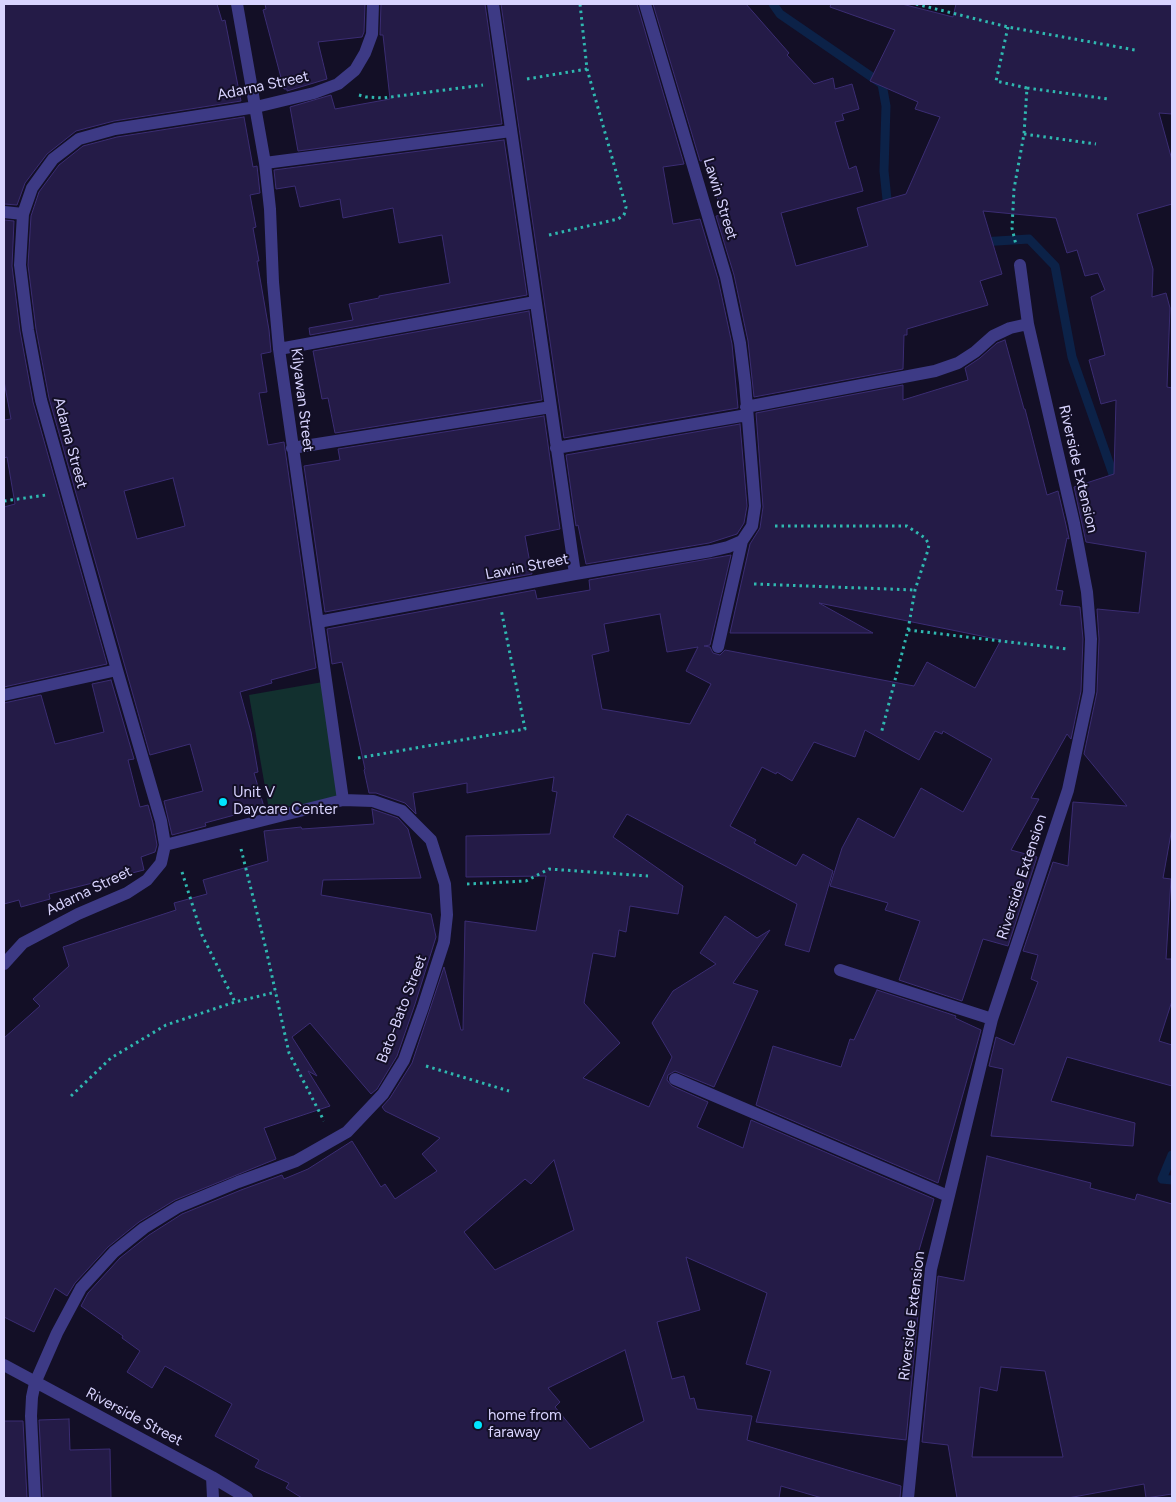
<!DOCTYPE html>
<style>
body{margin:0}
#map{position:relative;width:1176px;height:1502px;overflow:hidden;background:#130f26;font-family:Figtree,sans-serif}
canvas{display:block}
.frame{position:absolute;inset:0;border:5px solid #d9d4ff;pointer-events:none}
</style>
<div id="map">
<canvas width="1176" height="1502"></canvas>
<div class="frame"></div>
</div>
<script>
const c = document.querySelector('canvas').getContext('2d');
c.lineJoin = 'round';
function fill(path, color) { c.fillStyle = color; c.fill(path, 'evenodd'); }
const shape = rows => new Path2D(rows.map(r => 'M' + r).join(''));
function trace(path, color, width, dash) { c.strokeStyle = color; c.lineWidth = width; c.lineCap = dash ? 'butt' : 'round'; c.setLineDash(dash || []); c.stroke(path); }
function write(font, color, halo, rows, align = 'center') {
  c.font = font + ' Figtree,sans-serif'; c.lineWidth = 4; c.setLineDash([]); c.textBaseline = 'middle'; c.strokeStyle = halo; c.fillStyle = color; for (const [text, x, y, turn = 0] of rows) {
    c.save(); c.translate(x, y); c.rotate((+turn || 0) * Math.PI / 180); c.textAlign = isNaN(turn) ? turn : align; if (halo) c.strokeText(text, 0, 0); c.fillText(text, 0, 0); c.restore();
  }
}
fill(shape([
 [323,682,344,797,269,810,249,695]
]), '#12302f');
trace(shape([
 [773,4,780,14,882,84,886,106,884,171,888,209],
 [981,242,1029,239,1055,266,1072,357,1113,474,1125,478],
 [1172,1155,1162,1179,1172,1180]
]), '#0c2248', 9);
const building = shape([
 [4,4,217,4,222,21,225,20,241,101,114,121,76,131,47,154,25,183,17,205,4,204,4,4],
 [265,4,365,4,364,32,362,37,318,42,327,79,287,91,287,89,284,89,263,10,266,9,265,4],
 [381,4,485,4,502,124,298,151,290,107,331,95,335,109,390,99,383,35,380,35,381,4],
 [501,4,637,4,684,164,663,167,673,224,700,219,718,279,732,344,738,408,564,438,501,4],
 [653,4,746,4,789,53,787,55,814,84,833,78,835,89,852,84,859,109,842,114,844,120,835,122,849,169,856,166,863,191,781,213,796,266,868,246,857,208,906,194,940,117,915,109,918,102,870,81,895,30,830,7,831,4,902,4,953,17,956,4,1172,5,1172,114,1159,113,1172,160,1172,204,1137,214,1153,269,1152,297,1166,293,1170,308,1167,387,1172,388,1172,828,1163,878,1171,879,1166,959,1172,959,1172,1001,1159,1041,1172,1045,1172,1086,1067,1057,1051,1101,1135,1123,1133,1146,991,1136,1003,1069,989,1066,996,1037,1014,1045,1038,982,1031,979,1038,955,1023,951,1053,862,1068,866,1073,802,1127,806,1084,754,1097,692,1099,639,1097,609,1139,613,1146,552,1086,542,1074,487,1114,474,1116,400,1101,404,1089,360,1105,355,1091,297,1105,290,1098,273,1085,276,1077,250,1067,253,1056,218,983,211,1002,274,980,281,988,305,907,329,907,335,904,335,903,369,754,397,748,341,734,275,716,216,722,215,707,160,700,161,653,4],
 [244,117,253,167,257,166,260,193,250,195,256,227,253,228,259,261,257,261,269,330,271,352,261,354,267,392,259,393,268,445,284,442,316,668,271,680,272,683,240,692,251,732,258,772,254,773,264,807,205,823,206,826,172,835,164,801,203,791,190,744,150,755,49,398,36,329,28,265,31,216,39,192,59,165,83,146,117,137,244,117],
 [173,478,185,526,137,539,124,491,173,478],
 [504,140,527,295,310,335,309,328,353,320,349,304,379,298,379,296,450,283,442,235,399,243,393,208,343,218,340,199,300,207,295,186,276,189,274,170,504,140],
 [4,220,14,221,12,266,20,331,33,402,107,664,4,687,4,507,15,504,7,457,4,458,4,420,11,419,4,381,4,220],
 [529,311,542,400,335,433,328,398,322,399,313,351,529,311],
 [1005,340,1024,409,1025,409,1047,495,1058,491,1066,525,1069,539,1067,538,1056,590,1063,591,1060,605,1080,607,1083,639,1081,691,1071,739,1067,734,1031,798,1039,799,1011,850,1037,857,1008,946,983,939,962,1001,899,980,920,921,885,910,888,903,830,886,842,848,858,818,894,838,921,788,963,812,992,759,943,731,942,734,935,731,919,760,865,730,855,757,814,742,792,781,777,772,776,774,762,767,730,826,756,840,754,843,796,866,803,854,833,871,809,952,785,945,797,904,627,814,613,837,683,886,678,914,630,906,626,932,619,930,615,957,593,953,584,1003,620,1043,583,1078,649,1107,672,1057,652,1023,673,991,716,964,700,953,725,916,757,938,770,930,733,983,758,991,714,1087,675,1071,668,1075,667,1080,672,1086,708,1102,697,1127,743,1148,751,1120,934,1199,913,1271,922,1273,906,1440,756,1422,771,1371,746,1364,767,1293,686,1257,700,1310,657,1322,672,1379,684,1376,690,1399,694,1398,697,1409,752,1416,747,1440,901,1486,900,1498,822,1498,781,1486,779,1498,302,1498,286,1488,289,1483,255,1467,259,1460,215,1436,232,1404,165,1366,152,1388,127,1372,140,1351,122,1338,123,1336,81,1306,88,1293,120,1258,149,1235,182,1214,241,1190,282,1175,284,1179,308,1169,352,1141,381,1187,385,1184,395,1199,437,1171,422,1154,440,1138,385,1111,382,1107,390,1098,412,1063,444,967,461,1030,463,1030,465,921,536,931,546,876,466,877,466,836,550,834,557,792,552,791,554,777,467,793,467,783,413,793,416,814,405,803,376,793,369,793,364,770,365,769,342,662,332,664,327,629,535,590,537,599,590,590,589,580,731,555,710,645,704,646,710,647,713,653,720,655,725,650,914,686,927,662,975,688,1001,640,819,603,873,633,730,633,750,544,760,528,763,507,756,413,903,385,903,400,968,380,965,368,980,358,997,343,1005,340],
 [660,614,667,652,698,647,686,671,711,684,690,724,602,709,592,655,609,651,604,624,660,614],
 [554,1160,574,1230,495,1270,464,1232,525,1179,531,1184,554,1160],
 [625,1350,644,1421,590,1449,555,1407,560,1402,548,1388,625,1350],
 [544,416,560,529,525,536,532,574,325,612,304,466,340,460,338,449,544,416],
 [740,424,747,506,744,523,737,534,709,543,586,564,578,525,576,526,566,455,740,424],
 [111,680,134,759,128,760,140,807,148,805,153,823,157,845,155,852,141,857,144,870,49,894,50,899,21,907,19,900,4,904,4,703,41,695,55,744,104,732,92,684,111,680],
 [372,809,398,818,408,829,421,878,323,880,321,895,431,914,436,937,415,1004,397,1056,377,1089,371,1094,310,1023,292,1037,317,1076,308,1071,330,1106,264,1128,276,1159,175,1200,139,1222,108,1247,75,1283,67,1296,55,1288,34,1332,4,1317,4,1038,40,1006,33,999,69,966,63,947,176,910,174,903,207,894,203,880,268,861,264,831,301,827,302,829,374,824,372,809],
 [877,990,956,1016,955,1018,981,1030,938,1183,756,1105,773,1046,841,1067,850,1039,854,1040,877,990],
 [987,1156,1091,1183,1090,1188,1135,1200,1137,1194,1172,1204,1172,1494,1146,1498,1144,1484,1068,1498,957,1498,948,1445,922,1442,938,1276,964,1281,987,1156],
 [1001,1367,1045,1371,1063,1457,972,1457,980,1387,997,1391,1001,1367],
 [69,1419,70,1450,110,1449,111,1498,43,1498,39,1420,69,1419],
 [4,1421,23,1421,27,1498,4,1498,4,1421]
]);
fill(building, '#241b47');
trace(building, '#3b2d73', 1);
trace(shape([
 [916,4,1008,27,1135,50],
 [1008,27,996,81,1027,88,1024,134,1014,189,1012,228,1016,245],
 [527,79,587,69,580,4],
 [1027,88,1108,99],
 [359,95,366,97,383,98,483,85],
 [1024,134,1096,144],
 [549,235,618,219,624,215,626,207,587,69],
 [4,501,46,495],
 [775,526,907,526,925,538,929,544,928,550,915,590,908,630,881,734],
 [754,584,915,590],
 [908,630,1068,649],
 [358,758,525,729,501,609],
 [241,849,266,949,289,1053,324,1121],
 [182,872,202,935,235,1002],
 [467,884,526,881,549,869,648,876],
 [426,1066,509,1091],
 [71,1096,111,1058,166,1025,235,1002,276,992]
]), '#2fb8b0', 3, [2.5, 4]);
trace(shape([
 [237,4,265,163,270,209,273,282,279,349,343,800],
 [493,4,575,574],
 [645,4,726,277,740,343,745,383,755,506,752,526,742,541,718,647],
 [265,163,511,131],
 [4,212,23,214],
 [279,349,535,302],
 [746,407,935,371,958,363,975,352,993,336,1010,328,1028,324],
 [292,448,551,407],
 [556,448,747,415],
 [318,622,575,574,711,551,728,547,742,541],
 [4,695,117,670],
 [4,964,23,943,78,914,127,893,147,880,161,863,165,845,161,821,117,670,41,400,28,330,20,265,23,214,32,188,53,159,79,139,115,129,256,107,314,93,338,84,355,70,365,53,372,34,373,4],
 [840,970,992,1019],
 [675,1079,948,1196],
 [4,1365,212,1477,247,1498],
 [212,1477,213,1498],
 [35,1498,31,1416,32,1397,35,1383,57,1333,81,1288,114,1252,144,1228,178,1207,238,1182,296,1161,347,1132,383,1094,404,1060,423,1007,444,942,447,915,445,884,431,840,402,811,373,801,343,800,165,845],
 [908,1498,931,1269,992,1019,1068,790,1089,692,1091,639,1087,592,1074,523,1028,324,1020,265]
]), '#3d3a85', 12);
for (const [x, y, r, color] of [
 [223,802,5,"#00e5ff"],
 [478,1425,5,"#00e5ff"]
]) { const dot = new Path2D(); dot.arc(x, y, r, 0, 2 * Math.PI); c.fillStyle = color; c.fill(dot); trace(dot, '#130f26', 2); }
write('15px', '#d9d4ff', '#130f26', [
 ["Adarna Street",263,86,-12],
 ["Lawin Street",720,199,73],
 ["Kilyawan Street",302,400,83],
 ["Adarna Street",70,443,75],
 ["Riverside Extension",1078,469,77],
 ["Lawin Street",527,567,-11],
 ["Riverside Extension",1022,877,-72],
 ["Adarna Street",89,891,-26],
 ["Bato-Bato Street",402,1009,-69],
 ["Riverside Extension",912,1316,-83],
 ["Riverside Street",134,1417,28]
]);
write('15px', '#d9d4ff', '#130f26', [
 ["Unit V",233,793],
 ["Daycare Center",233,810],
 ["home from",488,1416],
 ["faraway",488,1433]
], 'left');
</script>
